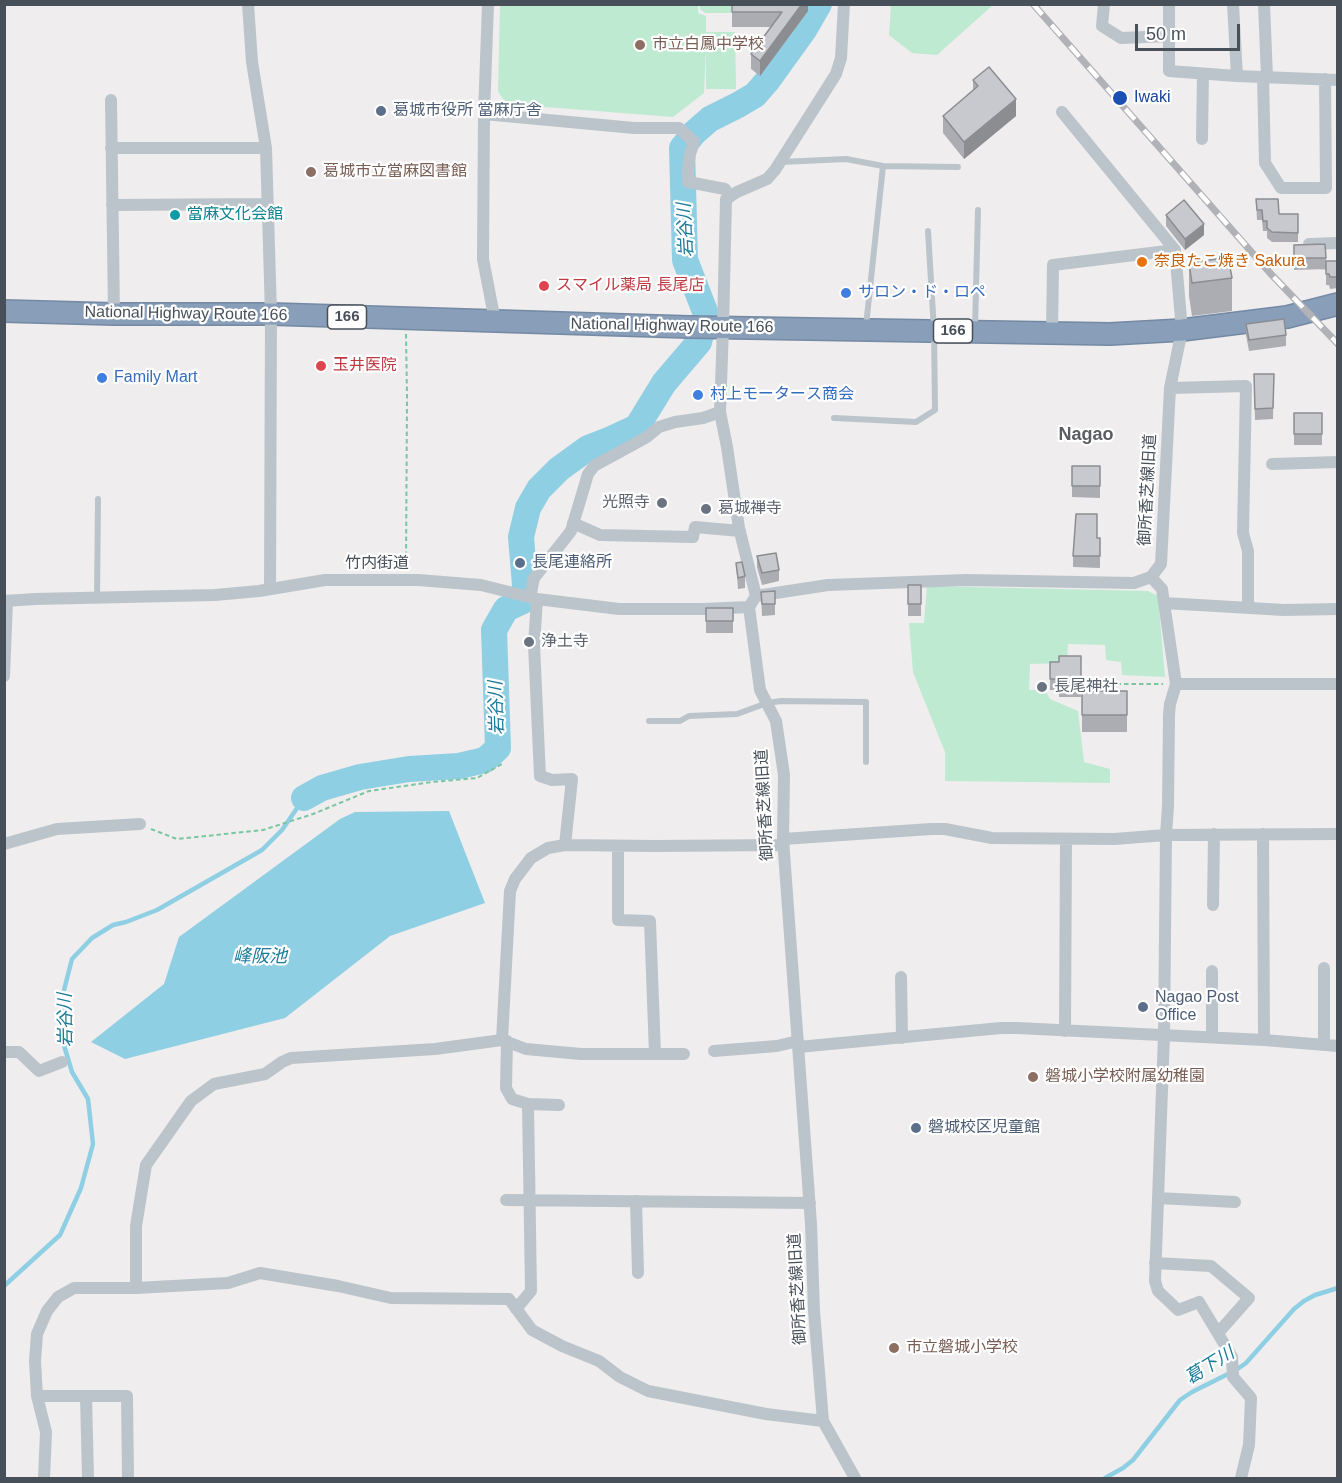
<!DOCTYPE html>
<meta charset="utf-8">
<style>
body{margin:0}
#map{position:relative;width:1342px;height:1483px;overflow:hidden;background:#efeded;font-family:Helvetica,sans-serif}
canvas{display:block}
.frame{position:absolute;inset:0;border:6px solid #474f58;pointer-events:none}
.scale{position:absolute;left:1135px;top:24px;width:105px;height:27px;box-sizing:border-box;border:3px solid #474f58;border-top:0;padding-left:8px;font-size:18px;line-height:21px;white-space:nowrap;color:#474f58;-webkit-text-stroke:4px #fff;paint-order:stroke}
</style>
<div id="map">
<canvas width="1342" height="1483"></canvas>
<div class="frame"></div>
<div class="scale">50 m</div>
</div>
<script>
const c = document.querySelector('canvas').getContext('2d');
c.lineJoin = 'round';
function fill(path, color) { c.fillStyle = color; c.fill(path, 'evenodd'); }
const shape = rows => new Path2D(rows.map(r => 'M' + r).join(''));
function trace(path, color, width, dash) { c.strokeStyle = color; c.lineWidth = width; c.lineCap = dash ? 'butt' : 'round'; c.setLineDash(dash || []); c.stroke(path); }
function write(font, color, halo, rows, align = 'center') {
  c.font = font + ' Helvetica,"Noto Sans JP",sans-serif'; c.lineWidth = 4.5; c.setLineDash([]); c.textBaseline = 'middle'; c.strokeStyle = halo; c.fillStyle = color; for (const [text, x, y, turn = 0] of rows) {
    c.save(); c.translate(x, y); c.rotate((+turn || 0) * Math.PI / 180); c.textAlign = isNaN(turn) ? turn : align; if (halo) c.strokeText(text, 0, 0); c.fillText(text, 0, 0); c.restore();
  }
}
fill(shape([
 [500,5,698,5,698,13,706,16,706,32,735,32,736,89,706,89,706,49,704,93,673,117,507,104,498,92],
 [700,5,731,5,731,13,705,13,700,9],
 [891,5,891,4,993,5,937,55,912,53,889,35],
 [927,586,1148,591,1158,596,1165,677,1122,675,1121,662,1106,660,1105,645,1068,644,1067,663,1030,664,1029,690,1045,690,1050,699,1078,711,1084,762,1110,769,1110,783,945,781,945,752,913,672,909,623,924,623]
]), '#beead1');
fill(shape([
 [449,811,485,903,390,936,285,1018,125,1059,91,1042,164,984,179,937,340,819,355,812]
]), '#8fcfe3');
trace(shape([
 [4,1286,60,1235,81,1188,93,1144,88,1099,72,1072,63,1042,63,994,72,959,92,938,113,925,126,922,157,910,262,850,282,830,304,798],
 [1105,1478,1123,1468,1133,1460,1180,1400,1192,1392,1236,1370,1246,1363,1294,1309,1304,1301,1315,1295,1338,1288]
]), '#8fcfe3', 4.5);
trace(shape([
 [304,798,322,788,360,777,409,769,459,766,485,760,498,748,494,630,506,609,523,601,525,585,521,537,528,508,539,489,559,469,588,448,611,439,637,427,664,383,699,342,706,314,685,260,682,148,694,133,710,119,738,105,755,95,768,80,804,30,819,4]
]), '#8fcfe3', 26);
const highway = shape([
 [4,311,114,314,271,314,689,327,1110,334,1182,330,1287,317,1338,304]
]);
trace(highway, '#7489a3', 24);
trace(shape([
 [406,334,407,396,406,568],
 [1094,684,1163,684],
 [151,829,177,839,263,830,313,814,369,791,432,782,477,778,502,764]
]), '#7ac5a2', 2, [4.5, 3]);
trace(shape([
 [781,162,846,159,883,166,958,167],
 [866,326,883,166],
 [975,329,978,210],
 [834,418,916,422,935,410,934,331,928,231],
 [97,598,98,499],
 [649,721,680,721,689,716,737,714,767,703,781,701,866,702,866,762]
]), '#bcc4cb', 6);
trace(shape([
 [248,4,252,62,266,148,271,314,270,589],
 [488,4,484,114,483,259,495,321],
 [1104,4,1102,26,1121,38,1169,36],
 [1169,4,1169,71,1237,76,1338,80],
 [1233,4,1237,76],
 [1264,4,1267,77],
 [1263,77,1265,163,1281,188,1326,188,1325,79],
 [111,100,114,314],
 [484,114,634,128,679,128,694,142,690,154,688,169,688,182,725,189,730,197],
 [1202,139,1203,74],
 [111,148,266,148],
 [112,205,267,204],
 [1309,244,1338,243],
 [1052,333,1053,265,1175,250],
 [1170,388,1246,386,1243,533,1248,551,1248,607],
 [1272,464,1338,462],
 [573,523,600,535,693,537,695,527,740,531],
 [1151,577,1162,589,1176,684,1338,684],
 [756,596,739,528,727,447,720,412,723,328,726,199,737,192,767,179,775,170,836,74,841,58,844,4],
 [530,597,534,578,571,531,588,474,594,466,647,437,659,427,675,422,703,418,720,412],
 [537,599,534,645,540,776,552,780,572,779,565,845],
 [4,601,35,599,215,595,259,591,325,580,418,580,481,585,537,599,619,609,703,609,749,607],
 [1164,603,1284,610,1338,609],
 [4,676,7,601],
 [1176,684,1170,704,1169,715,1168,806,1166,835,1164,1035,1155,1281,1158,1291,1178,1310,1199,1302,1232,1357,1233,1377,1251,1398,1249,1445,1241,1478],
 [1263,834,1264,1040],
 [783,839,931,829,945,829,992,838,1114,839,1166,835,1338,834],
 [4,844,57,829,140,824],
 [618,846,618,920,650,921,655,1054],
 [1213,905,1214,834],
 [1324,968,1324,1044],
 [1212,971,1212,1037],
 [901,977,902,1038],
 [1065,1031,1066,839],
 [502,1040,526,1049,581,1054,684,1054],
 [507,1041,506,1088,512,1099,528,1104,559,1105],
 [798,1047,1001,1028,1017,1028,1264,1040,1338,1046],
 [714,1051,777,1046,798,1041],
 [4,1052,19,1052,39,1071,62,1062],
 [1158,1198,1235,1202],
 [506,1200,810,1203],
 [636,1201,638,1273],
 [1155,1263,1211,1266,1249,1298,1218,1333],
 [136,1288,136,1226,146,1165,191,1101,214,1084,265,1074,282,1062,291,1058,435,1049,502,1040,510,891,515,879,531,858,548,848,565,845,655,846,784,845],
 [516,1309,531,1291,528,1104],
 [37,1396,127,1396,128,1478],
 [86,1396,88,1478],
 [44,1478,46,1432,37,1396,35,1361,37,1334,47,1311,58,1297,74,1288,136,1288,228,1283,260,1273,338,1286,391,1298,509,1299,532,1330,562,1346,599,1361,620,1377,648,1391,766,1414,823,1421],
 [855,1478,823,1421,814,1311,811,1224,783,839,784,775,776,721,760,690,749,607,756,596,828,585,966,580,1134,583,1151,577,1161,564,1170,388,1182,330,1175,250,1062,112]
]), '#bcc4cb', 12);
trace(highway, '#899eb8', 21);
const rail = shape([
 [1033,4,1270,273,1338,344]
]);
trace(rail, '#b0b2b7', 7);
trace(rail, '#fff', 4.5, [14]);
fill(shape([
 [732,4,808,4,808,11,760,76,751,69,751,54,771,27,732,27],
 [973,80,1016,116,964,159,943,133,943,116,973,90],
 [1256,199,1279,214,1298,214,1298,242,1272,242,1267,238,1267,231,1263,231,1262,220,1257,220],
 [1166,215,1204,235,1185,250,1166,226],
 [1294,245,1326,258,1326,269,1294,270],
 [1326,261,1338,261,1338,288,1330,289,1329,285,1326,285],
 [1189,263,1232,278,1232,311,1192,316,1189,296],
 [1246,324,1286,335,1286,346,1249,351,1246,335],
 [1254,374,1274,374,1273,419,1255,420],
 [1294,413,1322,413,1322,445,1294,445],
 [1072,466,1100,466,1100,498,1072,497],
 [1100,538,1100,568,1073,567,1073,556],
 [757,556,779,570,779,581,762,585,757,567],
 [736,563,745,576,745,588,738,589],
 [908,585,921,585,921,616,908,616],
 [761,592,775,604,775,615,762,616],
 [706,608,733,608,733,633,706,633],
 [1081,656,1081,697,1059,697,1059,690,1050,690,1050,662,1059,662],
 [1082,688,1094,691,1127,691,1127,732,1082,732]
]), '#abadb2');
fill(shape([
 [802,4,808,4,808,11,760,76,760,61],
 [1016,99,1016,116,964,159,964,142],
 [1204,224,1204,235,1185,250,1185,239]
]), '#8b8d91');
const building = shape([
 [732,4,802,4,760,61,751,54,782,12,732,12,732,4],
 [989,67,1016,99,964,142,943,116,978,86,973,80,989,67],
 [1256,199,1278,199,1279,214,1298,214,1298,233,1272,232,1267,228,1267,221,1263,221,1262,210,1257,210,1256,199],
 [1184,200,1204,224,1185,239,1166,215,1184,200],
 [1325,244,1326,258,1294,258,1294,245,1325,244],
 [1223,258,1230,267,1232,278,1192,283,1189,263,1223,258],
 [1326,261,1338,261,1338,277,1330,277,1329,274,1326,274,1326,261],
 [1284,319,1286,335,1249,340,1246,324,1284,319],
 [1254,374,1274,374,1273,408,1255,409,1254,374],
 [1294,413,1322,413,1322,434,1294,434,1294,413],
 [1072,466,1100,466,1100,486,1072,486,1072,466],
 [1076,514,1097,514,1097,538,1100,538,1100,556,1073,556,1076,514],
 [776,553,779,570,762,573,757,556,776,553],
 [742,562,745,576,738,578,736,563,742,562],
 [908,585,921,585,921,604,908,604,908,585],
 [775,591,775,604,762,604,761,592,775,591],
 [706,608,733,608,733,621,706,621,706,608],
 [1059,656,1081,656,1081,686,1059,686,1059,679,1050,679,1050,662,1059,662,1059,656],
 [1082,688,1094,688,1094,691,1127,691,1127,715,1082,715,1082,688]
]);
fill(building, '#c7c9cf');
trace(building, '#8b8d91', 1.5);
for (const [x, y, r, color] of [
 [640,45,6,"#8d6e63"],
 [1120,98,8,"#1a4fb4"],
 [381,111,6,"#5c6f8a"],
 [311,172,6,"#8d6e63"],
 [175,215,6,"#0f9aa8"],
 [1142,262,6,"#e8710a"],
 [544,286,6,"#e0444e"],
 [846,293,6,"#3f7fe0"],
 [321,366,6,"#e0444e"],
 [102,378,6,"#3f7fe0"],
 [698,395,6,"#3f7fe0"],
 [662,503,6,"#6b7280"],
 [706,509,6,"#6b7280"],
 [520,563,6,"#5c6f8a"],
 [529,642,6,"#6b7280"],
 [1042,687,6,"#6b7280"],
 [1143,1007,6,"#5c6f8a"],
 [1033,1077,6,"#8d6e63"],
 [916,1128,6,"#5c6f8a"],
 [894,1348,6,"#8d6e63"]
]) { const dot = new Path2D(); dot.arc(x, y, r, 0, 2 * Math.PI); c.fillStyle = color; c.fill(dot); trace(dot, '#fff', 2); }
for (const [x, y, w] of [
 [347,317,39],
 [953,331,39]
]) { const box = new Path2D(); box.roundRect(x - w / 2, y - 12, w, 24, 4.5); c.fillStyle = '#fff'; c.fill(box); trace(box, '#474f58', 1.5); }
write('bold 15px', '#474f58', null, [
 ["166",347,317],
 ["166",953,331]
]);
write('16px', '#785e54', '#fff', [
 ["市立白鳳中学校",652,45],
 ["葛城市立當麻図書館",323,172],
 ["磐城小学校附属幼稚園",1045,1077],
 ["市立磐城小学校",906,1348]
], 'left');
write('16px', '#164399', '#fff', [
 ["Iwaki",1134,98]
], 'left');
write('16px', '#4e5e75', '#fff', [
 ["葛城市役所 當麻庁舎",393,111],
 ["長尾連絡所",532,563],
 ["Nagao Post",1155,998],
 ["Office",1155,1016],
 ["磐城校区児童館",928,1128]
], 'left');
write('16px', '#0d838f', '#fff', [
 ["當麻文化会館",187,215]
], 'left');
write('16px', '#c56008', '#fff', [
 ["奈良たこ焼き Sakura",1154,262]
], 'left');
write('16px', '#be3a42', '#fff', [
 ["スマイル薬局 長尾店",556,286],
 ["玉井医院",333,366]
], 'left');
write('16px', '#366cbe', '#fff', [
 ["サロン・ド・ロペ",858,293],
 ["Family Mart",114,378],
 ["村上モータース商会",710,395]
], 'left');
write('16px', '#474f58', '#fff', [
 ["National Highway Route 166",186,314,1],
 ["National Highway Route 166",672,326,1],
 ["御所香芝線旧道",1148,490,-87],
 ["竹内街道",377,564],
 ["御所香芝線旧道",765,805,-93],
 ["御所香芝線旧道",798,1289,-93]
]);
write('16px', '#5b616d', '#fff', [
 ["光照寺",650,503,"right"],
 ["葛城禅寺",718,509],
 ["浄土寺",541,642],
 ["長尾神社",1054,687]
], 'left');
write('italic 18px', '#197a9a', '#fff', [
 ["岩谷川",686,230,-93],
 ["岩谷川",497,708,-92],
 ["峰阪池",260,957],
 ["岩谷川",66,1020,-91],
 ["葛下川",1210,1366,-32]
]);
write('bold 18px', '#5a5d61', '#fff', [
 ["Nagao",1086,435]
]);
</script>
